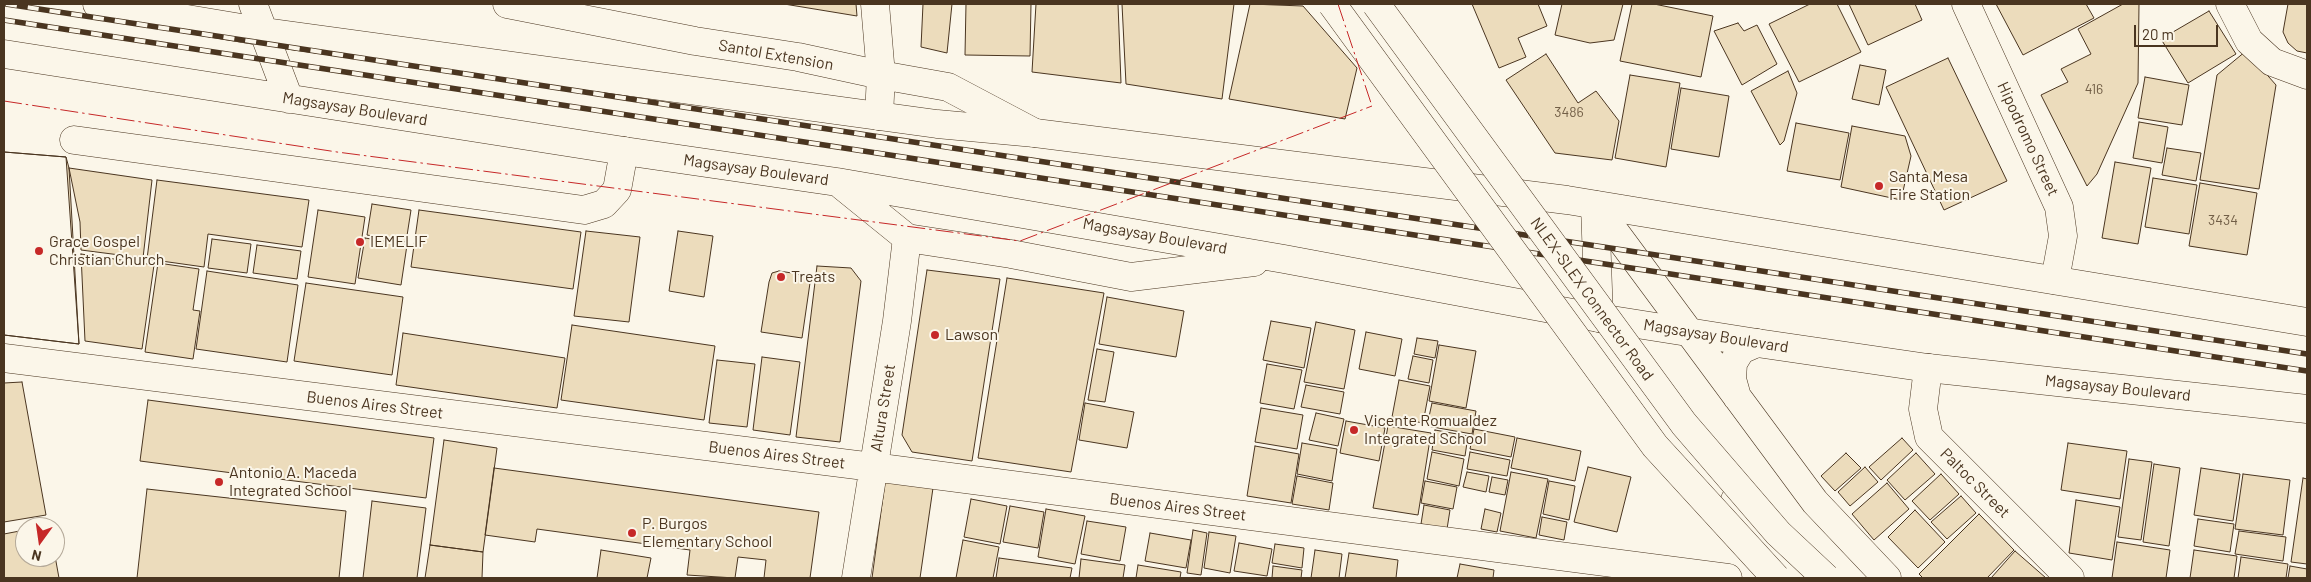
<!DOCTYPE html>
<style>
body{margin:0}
#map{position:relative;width:2311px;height:582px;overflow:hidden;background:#fbf6e9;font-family:Barlow,sans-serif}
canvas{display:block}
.frame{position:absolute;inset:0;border:5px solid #4a3520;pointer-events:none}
.north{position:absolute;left:15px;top:517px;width:50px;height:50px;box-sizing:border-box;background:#fbf6e9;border:1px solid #b4a999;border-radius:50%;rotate:194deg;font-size:14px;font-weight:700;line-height:20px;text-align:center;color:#4a3520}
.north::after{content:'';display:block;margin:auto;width:18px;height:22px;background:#c62828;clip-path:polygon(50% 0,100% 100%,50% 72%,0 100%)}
.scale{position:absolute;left:2134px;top:25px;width:84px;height:22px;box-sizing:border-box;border:2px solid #4a3520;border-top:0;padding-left:6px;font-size:15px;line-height:18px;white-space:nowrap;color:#4a3520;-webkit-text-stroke:4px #fbf6e9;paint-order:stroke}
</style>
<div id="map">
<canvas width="2311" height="582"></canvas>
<div class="frame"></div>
<div class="north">N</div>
<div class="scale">20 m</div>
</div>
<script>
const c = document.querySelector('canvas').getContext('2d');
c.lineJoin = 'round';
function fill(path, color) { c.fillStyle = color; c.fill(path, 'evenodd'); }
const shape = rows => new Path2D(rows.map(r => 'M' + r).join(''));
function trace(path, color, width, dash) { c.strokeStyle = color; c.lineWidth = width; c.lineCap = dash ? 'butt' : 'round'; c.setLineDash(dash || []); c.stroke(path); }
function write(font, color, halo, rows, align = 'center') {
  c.font = font + ' Barlow,sans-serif'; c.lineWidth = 4; c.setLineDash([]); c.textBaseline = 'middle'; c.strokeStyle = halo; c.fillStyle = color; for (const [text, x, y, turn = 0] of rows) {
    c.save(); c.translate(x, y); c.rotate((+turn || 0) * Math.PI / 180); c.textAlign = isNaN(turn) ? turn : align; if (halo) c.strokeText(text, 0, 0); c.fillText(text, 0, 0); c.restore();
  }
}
const building = shape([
 [784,4,856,4,857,16,784,4],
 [923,4,952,4,947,53,921,47,923,4],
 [966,4,1031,4,1030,56,965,55,966,4],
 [1036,4,1118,4,1121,83,1032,72,1036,4],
 [1122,4,1234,4,1222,99,1126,84,1122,4],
 [1250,4,1303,6,1357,68,1345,119,1229,99,1250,4],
 [1472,4,1538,4,1547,26,1518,38,1526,57,1499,68,1472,4],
 [1562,4,1623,4,1614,40,1590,43,1555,35,1562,4],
 [1632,4,1654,4,1713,16,1701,77,1620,61,1632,4],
 [1810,4,1837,4,1861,52,1799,82,1769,24,1810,4],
 [1849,4,1915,4,1922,20,1868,45,1849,4],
 [1996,4,2086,4,2094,18,2023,55,1996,4],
 [2123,4,2139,4,2138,83,2097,174,2087,186,2041,95,2068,82,2061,69,2091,54,2078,29,2123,4],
 [2288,4,2307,4,2307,53,2297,51,2288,43,2283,32,2288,4],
 [2209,11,2236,54,2188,83,2161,39,2209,11],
 [1738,23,1744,31,1757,25,1777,64,1742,85,1714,31,1738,23],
 [2246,51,2276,85,2259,189,2200,180,2217,75,2246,51],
 [1546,54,1578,103,1596,91,1619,121,1612,160,1555,153,1506,80,1546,54],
 [1948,58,2007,181,1944,210,1886,87,1948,58],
 [1860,65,1886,70,1879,105,1852,99,1860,65],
 [1788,71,1797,93,1784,141,1780,145,1751,91,1788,71],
 [1630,75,1680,83,1666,167,1615,158,1630,75],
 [2145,77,2189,85,2182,125,2138,118,2145,77],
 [1681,88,1729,96,1719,157,1671,149,1681,88],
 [2139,122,2168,127,2162,163,2133,158,2139,122],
 [1796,123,1849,133,1840,180,1787,171,1796,123],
 [1852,126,1905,136,1911,156,1901,200,1841,187,1852,126],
 [2167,148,2201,153,2196,181,2162,175,2167,148],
 [4,152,66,157,69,168,79,344,4,335,4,152],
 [4,152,66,157,79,344,4,335,4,152],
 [2115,162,2151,168,2138,244,2102,238,2115,162],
 [69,168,152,180,143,258,81,250,80,222,69,168],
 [2153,178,2197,185,2189,234,2145,227,2153,178],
 [157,180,309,200,302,247,208,234,204,267,147,259,157,180],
 [2200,183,2257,193,2247,255,2189,246,2200,183],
 [372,204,411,210,406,242,367,235,372,204],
 [318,210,365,217,355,284,308,277,318,210],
 [419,210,581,232,573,289,411,267,419,210],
 [586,231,640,237,629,322,574,316,586,231],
 [678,231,713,236,704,297,669,291,678,231],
 [365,238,407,245,401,285,358,278,365,238],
 [212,239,251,244,247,273,208,268,212,239],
 [257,245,301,251,297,279,253,273,257,245],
 [81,254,154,265,142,349,85,341,81,254],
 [158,263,199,269,193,310,200,311,193,359,145,352,158,263],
 [817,266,851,268,861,281,840,442,796,437,817,266],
 [927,270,1000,279,972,461,912,452,902,435,927,270],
 [207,271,298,285,287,362,196,349,207,271],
 [779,271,811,276,802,338,761,332,769,282,772,273,779,271],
 [1007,278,1104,293,1071,472,978,458,1007,278],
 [306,283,403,297,392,375,294,361,306,283],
 [1107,297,1184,311,1176,357,1099,344,1107,297],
 [1271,321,1311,328,1304,368,1263,360,1271,321],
 [1316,322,1355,330,1344,389,1304,382,1316,322],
 [572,325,715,346,704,420,561,400,572,325],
 [1366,332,1402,339,1395,376,1359,369,1366,332],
 [403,333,565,358,557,408,396,385,403,333],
 [1417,338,1438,341,1435,358,1414,354,1417,338],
 [1439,345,1476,351,1466,408,1429,401,1439,345],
 [1097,349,1114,352,1105,402,1088,400,1097,349],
 [1413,356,1433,360,1429,383,1408,379,1413,356],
 [762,357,800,362,790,435,753,430,762,357],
 [717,360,755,364,747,427,709,423,717,360],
 [1267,364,1302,370,1294,409,1260,403,1267,364],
 [1399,380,1430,386,1423,423,1392,417,1399,380],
 [22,382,46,515,4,522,4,383,22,382],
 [1306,385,1344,392,1340,414,1301,407,1306,385],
 [148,400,434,438,426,498,140,461,148,400],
 [1085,403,1134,412,1127,448,1079,440,1085,403],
 [1432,403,1476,411,1472,434,1427,426,1432,403],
 [1261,408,1303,415,1297,449,1255,442,1261,408],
 [1316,413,1344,419,1338,446,1309,440,1316,413],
 [1346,421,1385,428,1379,461,1340,453,1346,421],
 [1388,426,1431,433,1418,515,1373,508,1388,426],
 [1474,429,1515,437,1511,457,1470,449,1474,429],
 [1435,430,1468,436,1465,456,1432,450,1435,430],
 [1517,438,1581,451,1575,481,1511,468,1517,438],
 [1902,438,1913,450,1881,480,1869,467,1902,438],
 [444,440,497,448,483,552,430,545,444,440],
 [1302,443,1337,449,1332,481,1297,474,1302,443],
 [2068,443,2127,451,2120,499,2061,490,2068,443],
 [1255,446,1299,454,1291,503,1247,496,1255,446],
 [1432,452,1464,459,1459,486,1427,479,1432,452],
 [1470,452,1510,460,1507,476,1467,469,1470,452],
 [1846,453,1861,468,1835,491,1821,476,1846,453],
 [1916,453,1935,474,1905,500,1887,480,1916,453],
 [2129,459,2152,462,2141,540,2118,537,2129,459],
 [2154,464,2180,468,2169,546,2143,542,2154,464],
 [1588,467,1631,477,1617,532,1574,522,1588,467],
 [1865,467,1878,482,1850,506,1838,492,1865,467],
 [494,468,819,512,810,578,764,578,766,560,738,557,735,578,687,575,690,550,537,529,535,542,485,535,494,468],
 [2201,468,2240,474,2233,521,2194,515,2201,468],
 [1467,472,1489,476,1486,492,1463,487,1467,472],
 [1511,472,1548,479,1536,538,1500,531,1511,472],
 [1941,474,1959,494,1930,520,1912,501,1941,474],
 [2243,474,2290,480,2283,535,2235,529,2243,474],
 [1297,476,1333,483,1329,510,1292,504,1297,476],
 [1492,477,1508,480,1505,495,1489,492,1492,477],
 [2303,478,2307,479,2307,564,2291,562,2303,478],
 [1425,481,1457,487,1453,509,1421,503,1425,481],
 [1549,481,1575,486,1569,520,1543,514,1549,481],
 [885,482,933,488,920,578,872,578,885,482],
 [1887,483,1909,509,1874,540,1852,514,1887,483],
 [147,489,346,511,339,578,137,578,147,489],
 [1961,496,1976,513,1947,539,1931,522,1961,496],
 [971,499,1007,506,1000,544,964,537,971,499],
 [2076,500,2120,507,2112,560,2069,553,2076,500],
 [372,501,426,508,417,578,363,578,372,501],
 [1424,505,1450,510,1447,529,1421,524,1424,505],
 [1010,506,1044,512,1038,548,1003,542,1010,506],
 [1046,509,1085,516,1075,564,1038,557,1046,509],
 [1485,509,1501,513,1497,532,1481,529,1485,509],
 [1915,510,1945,542,1918,568,1888,537,1915,510],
 [1979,514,2014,550,1987,578,1923,578,1919,574,1979,514],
 [1542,517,1567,522,1564,540,1539,535,1542,517],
 [2198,519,2234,524,2230,552,2194,546,2198,519],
 [1087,521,1126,527,1120,561,1081,554,1087,521],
 [25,530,25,557,55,556,59,578,4,578,4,534,25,530],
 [1193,530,1207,533,1201,575,1187,573,1193,530],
 [2239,531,2286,537,2283,561,2235,554,2239,531],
 [1209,532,1236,536,1230,573,1204,568,1209,532],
 [1150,533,1191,540,1186,568,1145,561,1150,533],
 [963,540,999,547,993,578,956,578,963,540],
 [2117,542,2170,550,2166,578,2112,578,2117,542],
 [1239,543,1272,549,1267,576,1234,571,1239,543],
 [1275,544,1304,548,1302,568,1272,563,1275,544],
 [430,545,483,552,482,578,425,578,430,545],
 [601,550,651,558,647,578,597,578,601,550],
 [1315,550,1342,554,1339,578,1311,578,1315,550],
 [2194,550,2237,556,2234,578,2190,578,2194,550],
 [2015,551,2046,578,1991,578,2015,551],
 [1349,553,1398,560,1396,578,1345,578,1349,553],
 [2241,557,2288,564,2286,578,2238,578,2241,557],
 [999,558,1072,568,1070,578,996,578,999,558],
 [1081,559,1125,565,1123,578,1079,578,1081,559],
 [1460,564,1494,570,1493,578,1457,578,1460,564],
 [1138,565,1181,572,1180,578,1136,578,1138,565],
 [1273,566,1302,570,1301,578,1272,578,1273,566],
 [2290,566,2307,569,2307,578,2288,578,2290,566]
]);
fill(building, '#ecdcbc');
trace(building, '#4a3520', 1);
const minor = shape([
 [507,4,695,41,798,57,881,75,948,87,1035,133],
 [875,4,881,75,879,116],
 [1966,4,2059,207,2063,236,2055,280],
 [2230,4,2249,41,2272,62,2307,75],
 [74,140,584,210,604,204,617,190,624,151],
 [4,358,873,467,1728,578],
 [1928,368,1923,409,1929,437,2070,578],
 [856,578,897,321,907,238]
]);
const major = shape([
 [97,4,265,32,937,124,1035,133,1567,200,2307,322],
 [253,4,289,99],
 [4,54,624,151,837,182,1284,259,1599,318,1757,343,1928,368,2307,409],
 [839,183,907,238,1011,254,1131,277,1254,262]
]);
const highway = shape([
 [1595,205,1815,502,1887,578],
 [1595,205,1599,318],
 [1737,397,1732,379,1733,363,1741,350,1757,343],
 [1735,500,1797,578]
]);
trace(minor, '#4a3520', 29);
trace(major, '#4a3520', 29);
trace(highway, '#4a3520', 29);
trace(minor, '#fbf6e9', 28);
trace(major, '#fbf6e9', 28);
trace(highway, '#fbf6e9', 28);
const rail = shape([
 [6,4,2307,354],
 [4,20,2307,371]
]);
trace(rail, '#4a3520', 5.5);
trace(rail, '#fbf6e9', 4, [11]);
const highwayBridge = shape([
 [1332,4,1655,446,1776,578],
 [1376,4,1684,424,1778,533,1826,578]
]);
trace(highwayBridge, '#4a3520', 29, []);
trace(highwayBridge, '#fbf6e9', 28);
trace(shape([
 [1338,4,1372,106],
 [4,101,337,152,1020,241,1372,106]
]), '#c62828', 1, [18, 4, 2.5, 4]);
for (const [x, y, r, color] of [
 [1879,186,5,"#c62828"],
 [360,242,5,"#c62828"],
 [39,251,5,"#c62828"],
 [781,277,5,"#c62828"],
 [935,335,5,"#c62828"],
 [1354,430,5,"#c62828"],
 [219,482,5,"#c62828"],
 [632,533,5,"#c62828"]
]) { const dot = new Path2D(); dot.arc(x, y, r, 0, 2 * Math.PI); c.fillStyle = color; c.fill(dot); trace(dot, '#fbf6e9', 2); }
write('14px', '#725f47', null, [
 ["416",2094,89],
 ["3486",1569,112],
 ["3434",2223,220]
]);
write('16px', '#4a3520', '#fbf6e9', [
 ["Santol Extension",776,55,10],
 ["Magsaysay Boulevard",355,109,9],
 ["Hipodromo Street",2028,139,65],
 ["Magsaysay Boulevard",756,170,8],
 ["Magsaysay Boulevard",1155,236,10],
 ["NLEX-SLEX Connector Road",1592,299,54],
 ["Magsaysay Boulevard",1716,336,9],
 ["Magsaysay Boulevard",2118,388,6],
 ["Buenos Aires Street",375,405,7],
 ["Altura Street",883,408,-81],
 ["Buenos Aires Street",777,455,7],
 ["Paltoc Street",1975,483,45],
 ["Buenos Aires Street",1178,507,7]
]);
write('16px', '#4a3520', '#fbf6e9', [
 ["Santa Mesa",1889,177],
 ["Fire Station",1889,195],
 ["Grace Gospel",49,242],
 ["Christian Church",49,260],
 ["IEMELIF",370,242],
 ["Treats",791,277],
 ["Lawson",945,335],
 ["Vicente Romualdez",1364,421],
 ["Integrated School",1364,439],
 ["Antonio A. Maceda",229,473],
 ["Integrated School",229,491],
 ["P. Burgos",642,524],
 ["Elementary School",642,542]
], 'left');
</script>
